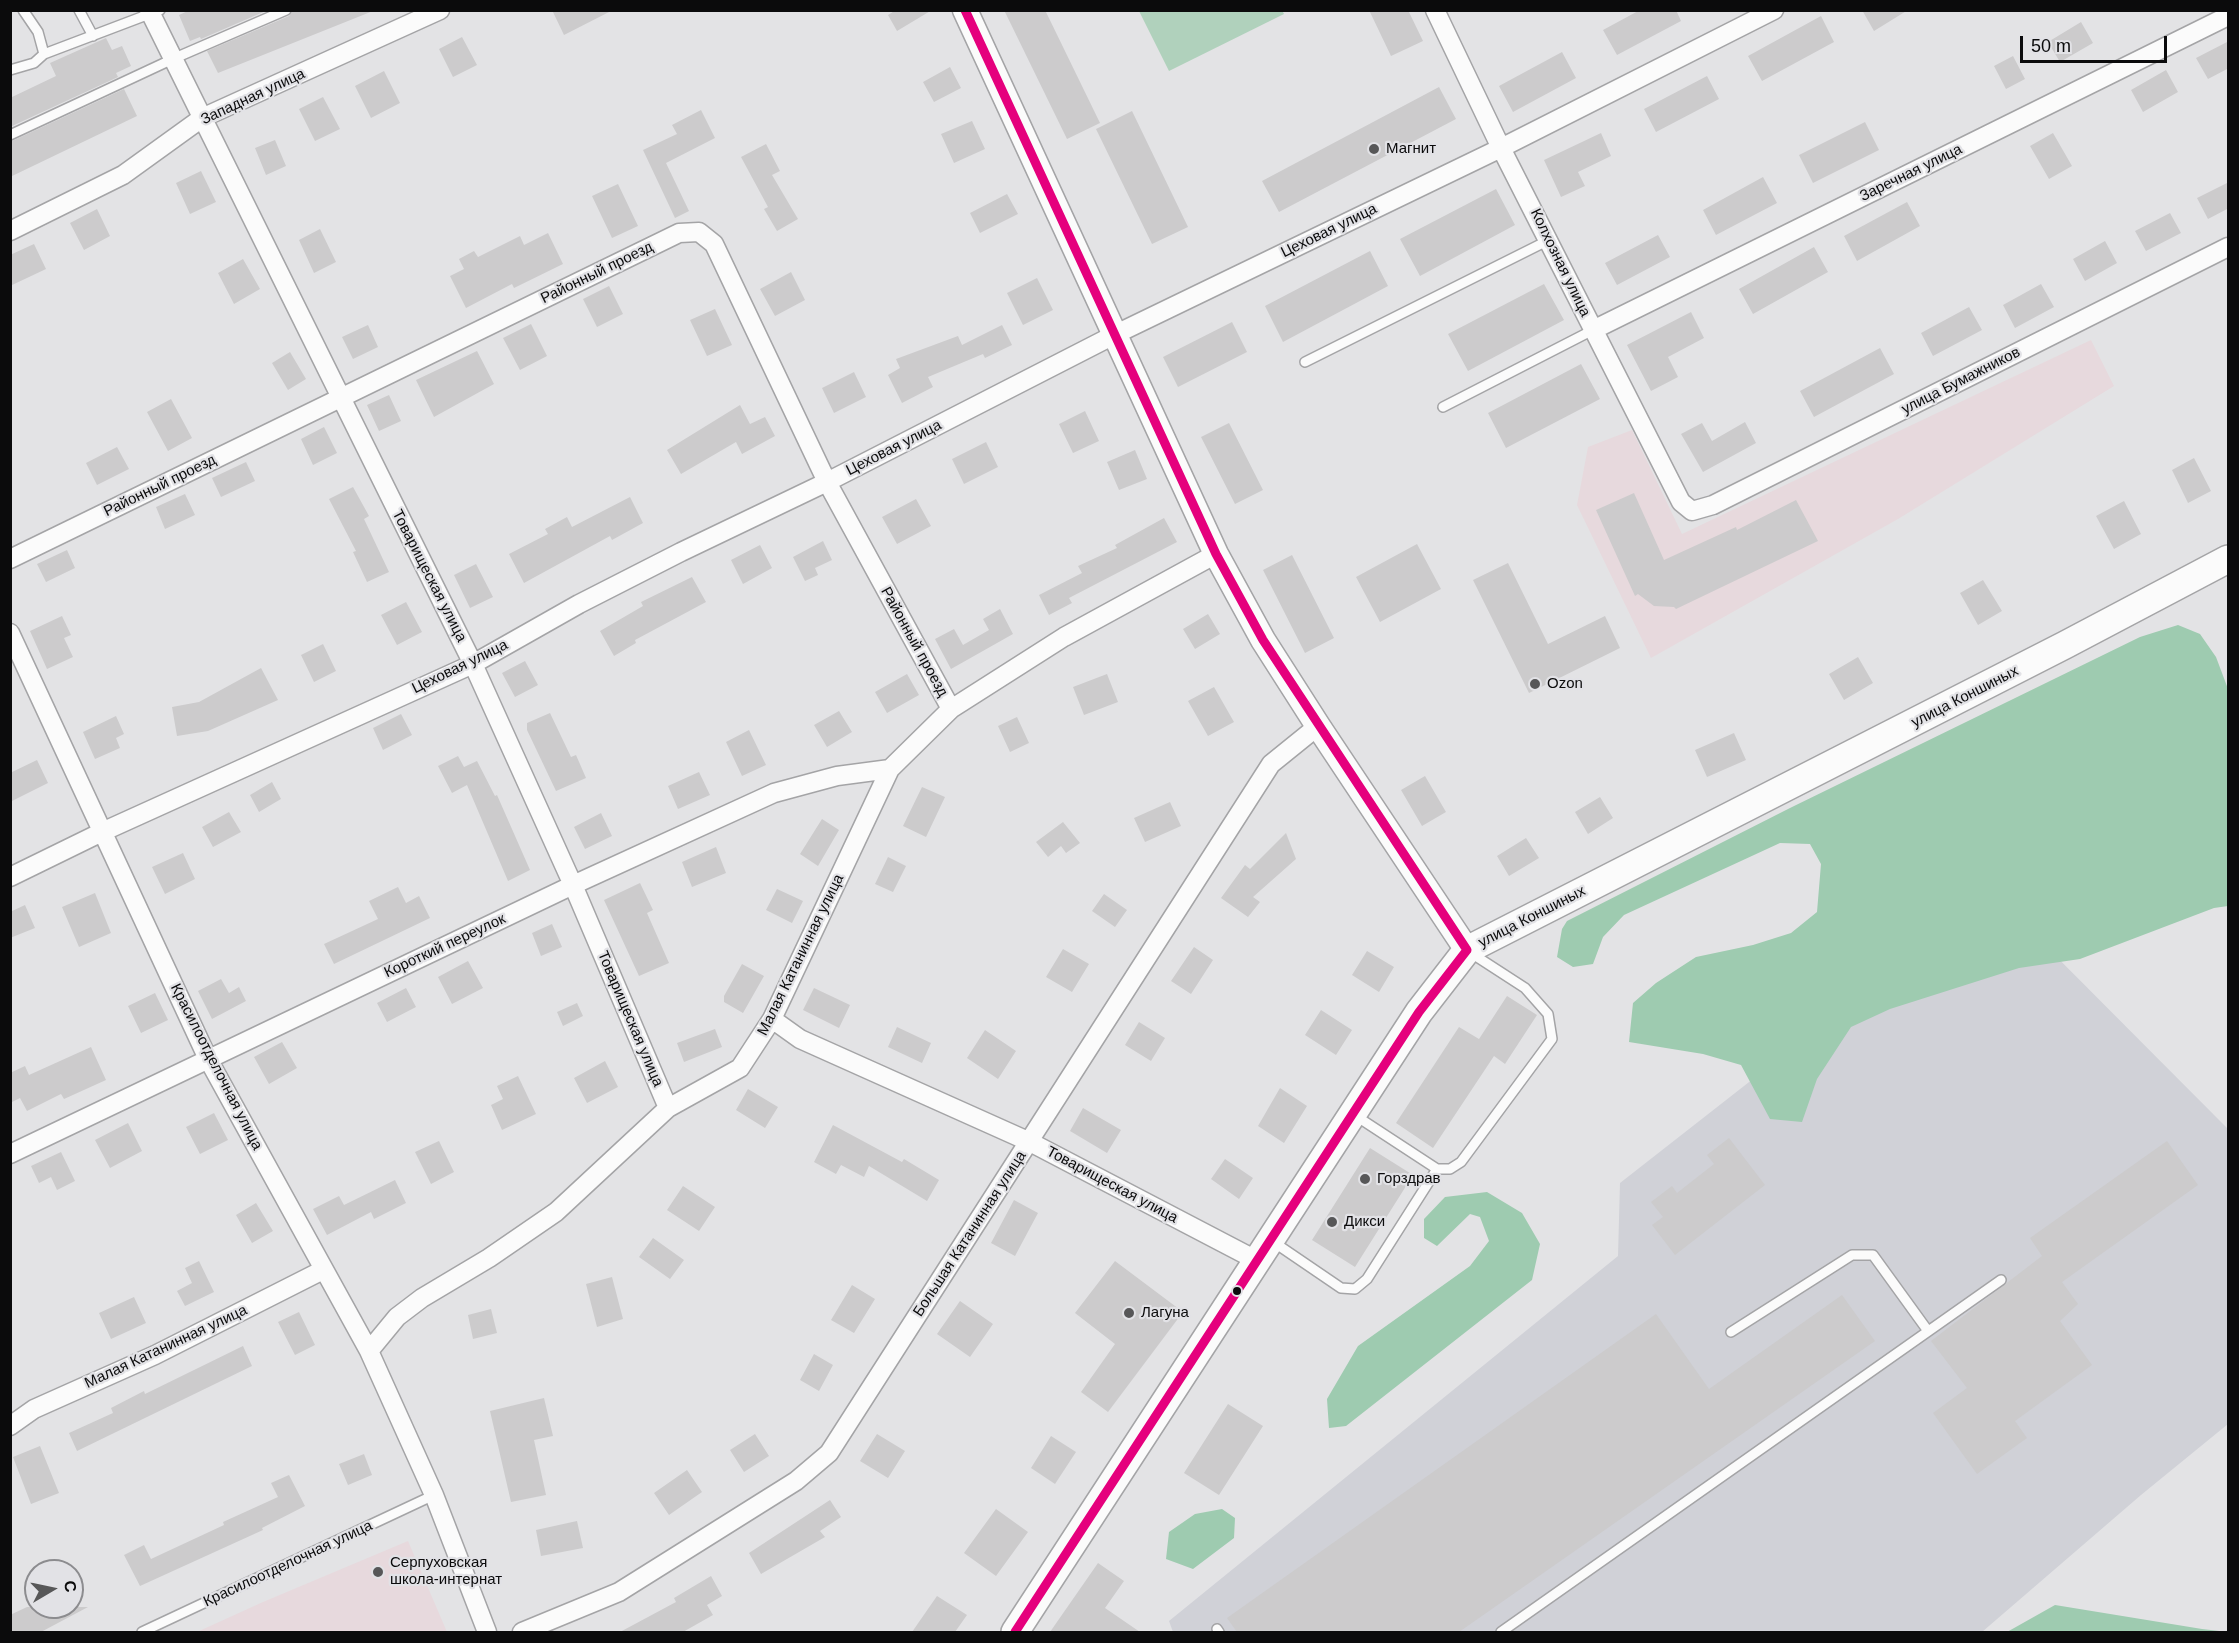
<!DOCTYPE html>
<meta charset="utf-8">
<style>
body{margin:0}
#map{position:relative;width:2239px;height:1643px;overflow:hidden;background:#e3e3e5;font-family:Helvetica,sans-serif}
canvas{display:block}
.frame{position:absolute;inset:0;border:12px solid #0b0b0c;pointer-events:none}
.north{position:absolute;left:24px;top:1559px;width:60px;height:60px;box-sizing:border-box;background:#e2e2e6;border:2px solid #8c8c8f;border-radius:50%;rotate:81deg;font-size:16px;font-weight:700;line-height:24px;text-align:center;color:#0b0b0c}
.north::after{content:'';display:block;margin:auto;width:21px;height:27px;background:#575758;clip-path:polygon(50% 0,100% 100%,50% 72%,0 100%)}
.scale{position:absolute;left:2020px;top:36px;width:147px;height:27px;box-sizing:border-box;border:3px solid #0b0b0c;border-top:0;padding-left:8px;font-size:18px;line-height:21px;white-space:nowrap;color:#0b0b0c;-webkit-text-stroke:4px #e2e2e6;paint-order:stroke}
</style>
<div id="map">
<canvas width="2239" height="1643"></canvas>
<div class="frame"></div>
<div class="north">С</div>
<div class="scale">50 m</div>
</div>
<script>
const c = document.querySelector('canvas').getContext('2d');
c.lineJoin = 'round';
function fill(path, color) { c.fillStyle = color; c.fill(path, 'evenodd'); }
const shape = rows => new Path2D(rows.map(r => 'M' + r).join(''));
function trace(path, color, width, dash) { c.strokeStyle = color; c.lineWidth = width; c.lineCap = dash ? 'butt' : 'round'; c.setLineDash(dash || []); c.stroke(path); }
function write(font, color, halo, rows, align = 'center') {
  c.font = font + ' Helvetica,sans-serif'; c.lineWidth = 4.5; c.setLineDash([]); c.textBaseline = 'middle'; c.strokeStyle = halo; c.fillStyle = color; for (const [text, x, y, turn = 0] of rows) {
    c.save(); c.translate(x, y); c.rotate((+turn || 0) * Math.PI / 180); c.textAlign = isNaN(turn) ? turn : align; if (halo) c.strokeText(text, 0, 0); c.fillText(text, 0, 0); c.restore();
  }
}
fill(shape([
 [1992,892,2228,1129,2228,1424,2141,1495,1982,1632,1173,1632,1169,1621,1618,1256,1620,1183]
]), '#d0d1d7');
fill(shape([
 [2091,340,2114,386,1898,519,1651,658,1577,505,1588,447,1632,430,1682,534],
 [408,1541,447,1632,197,1632,263,1602]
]), '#e7d9dd');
fill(shape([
 [1282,10,1284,14,1169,71,1139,11]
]), '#b0d1bc');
fill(shape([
 [2178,625,2200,634,2216,657,2228,689,2228,906,2214,908,2080,959,2019,968,1890,1009,1851,1027,1817,1079,1802,1122,1770,1119,1741,1065,1703,1054,1629,1042,1633,1003,1656,983,1696,957,1753,945,1791,933,1817,912,1821,864,1810,844,1780,843,1624,915,1603,937,1593,964,1573,967,1557,957,1562,929,1567,921,1790,808,2140,637],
 [1487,1192,1522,1213,1540,1244,1532,1280,1346,1426,1329,1428,1327,1399,1358,1346,1470,1266,1489,1241,1480,1217,1470,1214,1437,1246,1424,1238,1424,1219,1445,1197],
 [1222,1509,1235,1518,1234,1538,1193,1569,1166,1559,1169,1532,1195,1514],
 [2055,1605,2202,1629,2228,1632,2007,1632]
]), '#9ecbb0');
fill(shape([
 [190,10,268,10,201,39,200,37,190,41,179,15],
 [293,10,373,11,218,73,207,51,289,16],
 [552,10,613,10,564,35],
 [896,10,932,10,897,31,888,15],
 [1004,10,1045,10,1100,123,1067,139],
 [1369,10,1408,10,1423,41,1391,56],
 [1640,10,1676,10,1681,21,1617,55,1603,30],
 [1862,10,1908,10,1874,31],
 [1821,16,1834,42,1762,81,1748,56],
 [2081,22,2093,43,2060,62,2048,42],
 [462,37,477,65,453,77,439,49],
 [106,38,112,50,122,46,131,66,116,73,118,77,10,127,10,98,56,76,50,63],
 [2229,41,2229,68,2208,79,2196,58],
 [1562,52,1576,78,1513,112,1499,86],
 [2013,56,2025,79,2006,89,1994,66],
 [950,67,961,88,934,102,923,82],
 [2166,70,2178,92,2143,112,2131,90],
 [384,71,400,103,371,118,355,86],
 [1707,76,1719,99,1656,132,1644,109],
 [1439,87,1456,119,1279,212,1262,181],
 [124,89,137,116,10,177,10,142],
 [323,97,340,129,315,141,299,109],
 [701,110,715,138,666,163,689,211,675,218,643,150,677,134,672,125],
 [1132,111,1188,227,1152,244,1096,129],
 [972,121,985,149,954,163,941,134],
 [1865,122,1879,150,1813,183,1799,155],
 [1601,133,1611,156,1578,172,1585,186,1561,197,1544,160],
 [2053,133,2072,166,2049,179,2030,146],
 [275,140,286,166,266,175,255,148],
 [766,144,780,171,772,175,798,219,777,231,764,209,768,207,741,157],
 [201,171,216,202,190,214,176,183],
 [1763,177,1777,203,1716,235,1703,210],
 [2229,182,2229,208,2208,219,2197,198],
 [618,184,638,226,612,238,592,196],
 [1496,189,1515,225,1420,276,1400,239],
 [1007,194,1018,214,980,233,970,213],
 [1907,202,1920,226,1857,261,1844,236],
 [97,209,110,236,84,250,70,223],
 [2170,213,2181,233,2146,251,2135,231],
 [320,229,336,262,314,273,299,240],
 [548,233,563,264,514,288,512,284,466,308,450,276,464,269,459,259,474,251,478,257,520,236,524,245],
 [1658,235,1670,257,1617,285,1605,263],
 [2105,241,2117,263,2085,281,2073,259],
 [34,244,46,269,10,286,10,255],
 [1814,247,1828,272,1753,314,1739,289],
 [1370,251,1388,286,1283,342,1265,306],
 [243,259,260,289,234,304,218,273],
 [791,272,805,300,775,316,760,289],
 [1037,278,1053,310,1023,325,1007,293],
 [1544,284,1564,320,1468,371,1448,334],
 [2041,284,2054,307,2015,328,2003,305],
 [609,286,623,314,597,327,583,299],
 [1969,307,1982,330,1933,356,1921,333],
 [715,309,732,345,707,356,690,320],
 [1691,312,1704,338,1668,357,1678,377,1651,391,1627,345],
 [1232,322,1247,352,1178,387,1163,357],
 [531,324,547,356,520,370,503,338],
 [368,325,378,347,353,359,342,337],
 [1002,325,1012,345,985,358,983,354,928,377,933,387,902,403,888,375,900,368,896,359,958,336,962,345],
 [1880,348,1894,374,1814,417,1800,391],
 [477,351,494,384,434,417,416,380],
 [290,352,306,379,288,390,272,363],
 [1581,364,1600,399,1506,448,1488,413],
 [854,372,866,397,834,413,822,388],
 [389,395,401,421,379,431,367,405],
 [171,399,192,438,168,451,147,412],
 [740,405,750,424,765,417,775,436,742,454,736,442,681,474,667,450],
 [1085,411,1099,441,1073,453,1059,424],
 [1745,422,1756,443,1703,472,1681,434,1702,423,1712,441],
 [1229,423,1263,490,1235,504,1201,437],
 [324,427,337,453,313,465,301,439],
 [986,442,998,467,964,484,952,459],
 [117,447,129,469,97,485,86,463],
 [1135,450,1147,479,1119,490,1107,462],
 [2194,458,2211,491,2188,503,2172,470],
 [246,462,255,481,221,497,212,478],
 [353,487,369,516,364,519,389,572,367,582,353,552,356,551,329,499],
 [1634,493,1664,560,1736,527,1737,530,1796,500,1818,541,1676,609,1674,607,1654,606,1638,594,1635,596,1596,510],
 [185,494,195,515,165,529,156,507],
 [630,497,643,523,612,540,610,536,524,583,509,554,548,534,545,529,567,517,572,527],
 [916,499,931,526,897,544,882,517],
 [2124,501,2141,534,2114,549,2096,516],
 [1164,518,1177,542,1069,598,1072,603,1049,615,1039,595,1082,573,1078,566,1117,548,1115,545],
 [823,541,832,560,815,568,818,575,805,581,793,557],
 [1417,544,1441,589,1380,622,1356,577],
 [760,545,772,568,743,584,731,560],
 [67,550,75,568,46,582,37,564],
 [1292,555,1334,638,1305,653,1263,570],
 [1508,563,1548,644,1605,616,1620,648,1529,693,1473,580],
 [476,564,493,597,470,608,454,575],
 [692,577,706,602,635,640,636,643,614,656,600,631,643,606,641,602],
 [1983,580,2002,611,1978,625,1960,593],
 [406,602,422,632,397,645,381,615],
 [1000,609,1013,634,951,669,935,639,954,629,963,645,989,630,983,619],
 [1208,614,1220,634,1195,649,1183,629],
 [62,616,71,635,64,638,73,657,47,669,30,631],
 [323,644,336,671,314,682,301,655],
 [1858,657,1873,683,1844,700,1829,674],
 [525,661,538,685,515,697,502,673],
 [261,668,278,700,208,731,177,736,172,707,199,702],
 [907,674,919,695,887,713,875,692],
 [1107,674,1118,702,1084,715,1073,687],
 [1214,687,1234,722,1208,736,1188,701],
 [839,711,852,732,827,747,814,725],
 [550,713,571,757,576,755,586,778,556,791,527,730,527,723],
 [401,714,412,735,383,750,373,728],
 [116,716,124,734,116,738,120,748,95,759,83,732],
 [1017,717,1029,743,1010,752,998,726],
 [749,730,766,765,742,776,726,742],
 [1734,733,1746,760,1707,777,1695,750],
 [458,756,464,767,477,761,495,796,497,795,530,870,508,881,467,785,452,793,438,766],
 [37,760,48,783,10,802,10,773],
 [699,772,710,795,678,809,668,786],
 [1425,776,1446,812,1422,826,1401,790],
 [272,782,281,799,259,812,250,795],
 [922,787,945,797,926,837,903,826],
 [1600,797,1613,818,1588,834,1575,812],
 [1170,802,1181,826,1145,842,1134,818],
 [229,812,241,832,213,847,202,827],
 [601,813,612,836,585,849,574,827],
 [822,819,839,830,818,866,800,854],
 [1063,822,1080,843,1066,853,1061,846,1048,857,1036,842],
 [1286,833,1296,859,1253,897,1260,902,1248,917,1221,898,1245,865,1250,869],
 [1526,838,1539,858,1509,876,1497,856],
 [716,847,726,873,692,887,682,862],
 [183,853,195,879,165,894,152,867],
 [888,857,906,866,893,892,875,884],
 [640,883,653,910,647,913,669,963,639,976,604,900],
 [398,887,406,903,419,896,430,918,334,964,324,944,378,919,369,901],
 [777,889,803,901,792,923,766,910],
 [95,893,111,933,79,947,62,907],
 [1104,894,1127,910,1115,927,1092,911],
 [25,905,35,928,10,938,10,912],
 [552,924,562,947,541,956,532,933],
 [1194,947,1213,960,1191,994,1171,981],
 [1063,949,1089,964,1072,992,1046,977],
 [1367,951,1394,967,1379,992,1352,975],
 [468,961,483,988,452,1004,438,977],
 [742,964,764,976,743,1013,724,1002,724,996],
 [221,979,229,993,239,987,246,1001,212,1019,198,991],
 [406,988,416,1007,387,1022,377,1003],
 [814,988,850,1005,839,1028,803,1010],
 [155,993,168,1020,141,1033,128,1006],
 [1507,996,1537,1015,1505,1064,1494,1056,1433,1148,1396,1123,1459,1027,1479,1039],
 [577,1003,583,1016,563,1026,557,1012],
 [1321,1010,1352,1030,1336,1055,1305,1035],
 [1139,1022,1165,1038,1151,1061,1125,1045],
 [897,1027,931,1043,922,1063,888,1047],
 [715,1029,722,1047,684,1062,677,1043],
 [985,1030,1016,1051,998,1079,967,1058],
 [282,1042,297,1068,269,1084,254,1057],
 [91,1047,106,1080,64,1099,61,1094,27,1111,20,1098,10,1103,10,1073,25,1066,29,1075],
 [605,1061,618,1087,587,1103,574,1078],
 [518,1076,536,1114,502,1130,491,1105,503,1099,497,1086],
 [1280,1088,1307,1106,1284,1143,1258,1126],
 [748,1089,778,1107,765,1128,736,1110],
 [1083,1108,1121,1130,1107,1153,1070,1131],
 [214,1113,228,1140,200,1154,186,1127],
 [128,1123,142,1151,110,1168,95,1140],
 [833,1125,902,1162,904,1159,939,1180,927,1201,869,1166,864,1177,841,1165,836,1174,814,1162],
 [1729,1138,1765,1185,1675,1255,1652,1225,1663,1217,1651,1202,1672,1186,1677,1193,1714,1164,1707,1155],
 [439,1141,454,1172,431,1184,415,1152],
 [2167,1141,2198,1185,2062,1282,2078,1304,2060,1321,2092,1365,2015,1421,2027,1438,1977,1474,1933,1413,1967,1388,1931,1341,2042,1256,2030,1238],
 [1370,1148,1413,1175,1355,1267,1312,1240],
 [61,1152,75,1181,57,1190,51,1177,39,1183,31,1166],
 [1225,1159,1253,1178,1239,1199,1211,1179],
 [395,1180,406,1203,374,1219,371,1212,327,1235,313,1209,339,1196,344,1205],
 [683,1186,715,1207,699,1231,667,1210],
 [1014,1200,1038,1213,1015,1256,991,1243],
 [256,1203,273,1231,252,1243,236,1215],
 [653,1238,684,1260,670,1279,639,1257],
 [199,1261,214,1292,185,1306,177,1291,192,1283,185,1268],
 [1115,1261,1183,1312,1108,1412,1081,1392,1115,1344,1075,1313],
 [612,1277,623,1319,597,1327,586,1284],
 [852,1285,875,1299,854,1333,831,1320],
 [1842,1295,1875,1341,1459,1632,1237,1632,1227,1618,1656,1314,1709,1389],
 [134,1297,146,1323,111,1339,99,1313],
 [960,1301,993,1324,970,1357,937,1334],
 [491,1309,497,1333,473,1339,468,1315],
 [299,1312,315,1345,295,1355,278,1322],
 [243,1346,252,1366,77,1451,69,1433,113,1413,111,1408,144,1391,145,1394],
 [814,1354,833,1365,819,1391,800,1380],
 [544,1398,553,1436,534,1440,546,1495,511,1502,490,1411],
 [1228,1404,1263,1426,1219,1495,1184,1473],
 [755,1434,769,1456,744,1472,730,1450],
 [877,1434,905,1451,888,1478,860,1461],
 [1051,1436,1076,1452,1055,1484,1031,1468],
 [40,1446,59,1493,31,1504,13,1457],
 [364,1454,372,1475,348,1485,339,1464],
 [687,1470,702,1492,669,1515,654,1493],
 [289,1475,305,1506,262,1528,263,1530,140,1586,124,1555,144,1545,151,1559,224,1525,223,1522,278,1497,271,1483],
 [830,1500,841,1517,820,1531,825,1537,761,1574,749,1553],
 [996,1509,1028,1532,996,1576,964,1553],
 [577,1521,583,1548,541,1556,536,1530],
 [1098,1563,1124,1581,1105,1608,1140,1632,1050,1632],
 [711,1576,722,1596,707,1605,713,1615,683,1632,620,1632,676,1602,674,1598],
 [937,1596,967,1615,955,1632,912,1632],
 [27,1607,88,1607,41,1632,10,1632,10,1615]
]), '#cccbcc');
const service = shape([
 [79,10,93,36],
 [44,54,160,10],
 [10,70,34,63,44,54,38,32,23,10],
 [10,135,175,58,286,10],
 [1305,362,1549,240],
 [1443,407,1593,330],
 [1356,1116,1437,1169,1450,1169,1461,1162,1552,1039,1548,1014,1525,988,1471,953],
 [1272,1241,1341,1288,1355,1289,1367,1279,1437,1169],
 [1731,1332,1852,1255,1873,1255,1928,1331],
 [1217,1629,1219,1632],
 [142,1632,434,1495],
 [1501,1632,2001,1280]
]);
const minor = shape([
 [149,10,473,664,573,885,668,1108],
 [1435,10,1501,148,1681,502,1692,511,1713,505,2228,247],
 [10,231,123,175,202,118,440,10],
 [1593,330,2228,16],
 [10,559,679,233,699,232,714,244,827,482,951,709],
 [10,633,208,1059,369,1351,434,1495,487,1632],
 [10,877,102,832,473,664,579,604,681,552,827,482,1114,335,1501,148,1774,10],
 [772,1019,800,1039,1030,1142,1256,1260],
 [10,1154,573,885,774,793,837,776,890,769],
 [369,1351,397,1317,422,1298,489,1258,556,1212,668,1108,740,1068,772,1019,890,769,951,709,1064,637,1216,554],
 [10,1426,34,1409,155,1355,323,1270],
 [522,1632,619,1592,796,1481,829,1453,1271,764,1318,726]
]);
const tertiary = shape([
 [965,10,1216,554,1263,640,1318,726,1467,950]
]);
const secondary = shape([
 [1015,1632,1419,1012,1467,950,2065,645,2228,559]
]);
trace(service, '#a4a4a6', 12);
trace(minor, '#a4a4a6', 21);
trace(tertiary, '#a4a4a6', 27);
trace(secondary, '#a4a4a6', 30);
trace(service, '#fbfbfb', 9);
trace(minor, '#fbfbfb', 18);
trace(tertiary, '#fbfbfb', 24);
trace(secondary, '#fbfbfb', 27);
trace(shape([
 [965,10,1216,554,1263,640,1467,950],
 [1015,1632,1419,1012,1467,950]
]), '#e5007d', 9);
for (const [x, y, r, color] of [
 [1374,149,6,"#575758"],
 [1535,684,6,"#575758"],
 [1365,1179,6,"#575758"],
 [1332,1222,6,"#575758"],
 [1237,1291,5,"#0b0b0c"],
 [1129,1313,6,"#575758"],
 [378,1572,6,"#575758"]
]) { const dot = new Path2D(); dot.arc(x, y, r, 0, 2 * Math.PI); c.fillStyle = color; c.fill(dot); trace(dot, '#e2e2e6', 2); }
write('15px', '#0b0b0c', '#e2e2e6', [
 ["Западная улица",253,97,-25],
 ["Заречная улица",1911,173,-26],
 ["Цеховая улица",1329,231,-26],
 ["Колхозная улица",1560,263,64],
 ["Районный проезд",597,273,-26],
 ["улица Бумажников",1961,381,-27],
 ["Цеховая улица",894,448,-27],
 ["Районный проезд",160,486,-26],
 ["Товарищеская улица",429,576,63],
 ["Районный проезд",914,642,61],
 ["Цеховая улица",460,667,-26],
 ["улица Коншиных",1965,697,-27],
 ["улица Коншиных",1532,917,-27],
 ["Короткий переулок",445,946,-25],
 ["Малая Катанинная улица",801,955,-64],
 ["Товарищеская улица",630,1019,67],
 ["Красилоотделочная улица",216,1067,63],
 ["Товарищеская улица",1112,1185,28],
 ["Большая Катанинная улица",970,1234,-57],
 ["Малая Катанинная улица",166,1347,-25],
 ["Красилоотделочная улица",288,1564,-25]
]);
write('15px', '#0b0b0c', '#e2e2e6', [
 ["Магнит",1386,149],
 ["Ozon",1547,684],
 ["Горздрав",1377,1179],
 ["Дикси",1344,1222],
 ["Лагуна",1141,1313],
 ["Серпуховская",390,1563],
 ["школа-интернат",390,1580]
], 'left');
</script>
